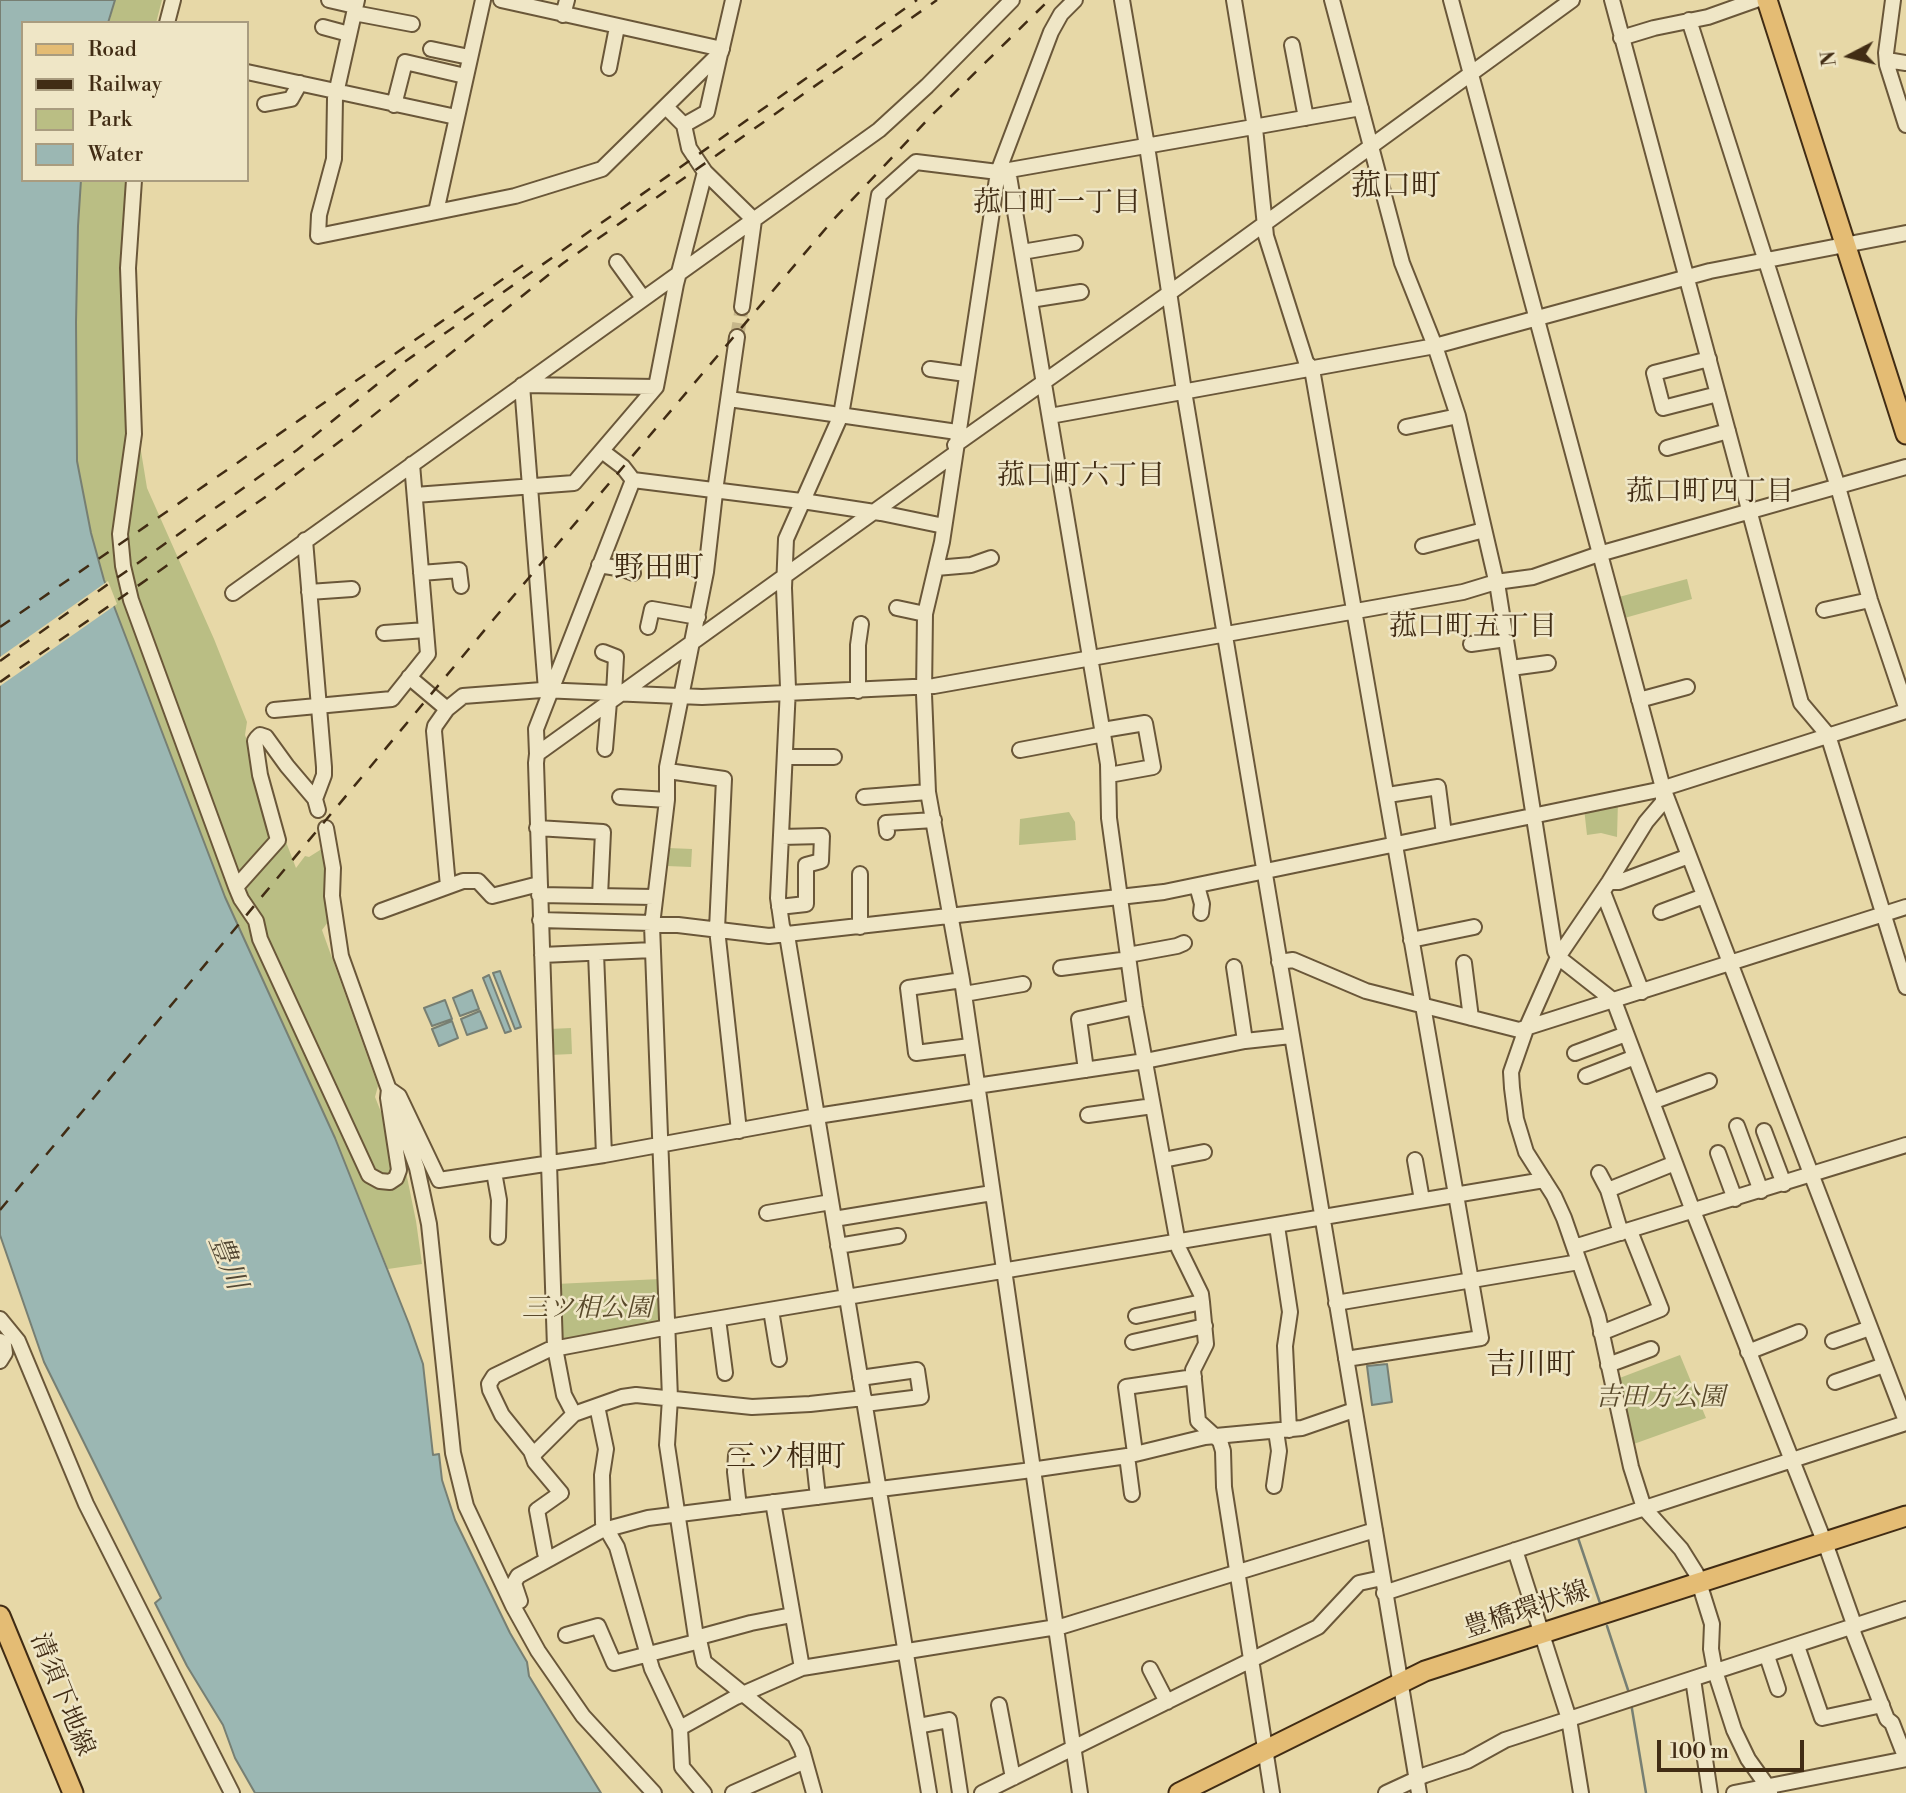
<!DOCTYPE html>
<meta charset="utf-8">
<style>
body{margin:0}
#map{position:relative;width:1906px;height:1793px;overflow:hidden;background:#e7d8a7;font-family:"Libre Bodoni",serif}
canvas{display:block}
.legend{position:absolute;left:21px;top:21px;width:228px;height:161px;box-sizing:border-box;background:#efe6c6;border:2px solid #a99c7f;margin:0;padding:9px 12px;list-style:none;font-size:21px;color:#412c14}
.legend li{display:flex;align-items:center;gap:14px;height:35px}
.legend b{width:35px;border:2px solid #a99c7f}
.north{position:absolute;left:1815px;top:21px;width:70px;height:70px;-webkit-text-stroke:5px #efe6c6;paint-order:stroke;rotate:263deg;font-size:19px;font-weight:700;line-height:28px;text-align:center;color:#412c14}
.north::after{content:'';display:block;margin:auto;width:24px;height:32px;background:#412c14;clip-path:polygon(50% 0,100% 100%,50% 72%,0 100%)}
.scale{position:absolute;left:1657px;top:1740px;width:147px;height:32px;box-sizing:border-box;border:4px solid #412c14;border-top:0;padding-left:9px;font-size:21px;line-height:24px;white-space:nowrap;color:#412c14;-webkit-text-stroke:5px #efe6c6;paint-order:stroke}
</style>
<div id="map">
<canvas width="1906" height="1793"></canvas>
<ul class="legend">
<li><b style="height:9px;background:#e4bc74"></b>Road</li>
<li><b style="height:9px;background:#412c14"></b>Railway</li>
<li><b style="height:19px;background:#babe84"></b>Park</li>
<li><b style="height:19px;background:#9bb7b3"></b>Water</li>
</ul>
<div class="north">N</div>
<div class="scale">100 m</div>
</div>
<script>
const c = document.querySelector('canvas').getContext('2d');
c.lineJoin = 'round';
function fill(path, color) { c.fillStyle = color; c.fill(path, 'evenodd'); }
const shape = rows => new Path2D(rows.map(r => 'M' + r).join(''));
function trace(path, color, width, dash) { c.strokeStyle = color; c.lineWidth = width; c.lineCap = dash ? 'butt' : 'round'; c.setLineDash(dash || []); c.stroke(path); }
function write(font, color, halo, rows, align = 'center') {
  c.font = font + ' "Libre Bodoni","Noto Serif JP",serif'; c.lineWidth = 5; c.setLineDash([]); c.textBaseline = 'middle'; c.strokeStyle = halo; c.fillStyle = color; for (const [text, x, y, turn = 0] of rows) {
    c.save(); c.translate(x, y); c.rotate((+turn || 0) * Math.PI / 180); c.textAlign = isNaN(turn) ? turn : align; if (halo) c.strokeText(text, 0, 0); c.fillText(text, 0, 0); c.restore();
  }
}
fill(shape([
 [115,0,162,0,156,23,109,23],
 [81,180,128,180,140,445,147,488,214,639,247,722,245,735,296,868,305,856,309,857,328,845,331,918,322,930,378,1086,375,1097,407,1177,416,1221,422,1264,388,1269,335,1138,225,897,104,580,91,533,77,461,76,322,78,226],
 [1687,579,1692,599,1621,619,1615,598],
 [1618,801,1617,837,1601,833,1587,835,1584,808],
 [1069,812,1075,822,1076,840,1019,845,1020,819],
 [668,848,692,849,691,867,667,866],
 [571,1028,572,1054,550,1055,549,1029],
 [660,1279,663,1325,562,1342,559,1339,556,1284],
 [1680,1355,1706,1418,1631,1445,1617,1379]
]), '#babe84');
const water = shape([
 [0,0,115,0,108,23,23,23,23,180,81,180,78,226,76,322,77,461,91,533,104,580,225,897,335,1138,409,1324,423,1364,433,1455,439,1454,442,1480,455,1520,510,1633,527,1662,529,1676,601,1793,255,1793,235,1758,223,1725,187,1666,155,1603,161,1598,44,1362,0,1235,0,0],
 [500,971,521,1027,515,1029,493,973,500,971],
 [489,975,511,1031,505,1033,483,978,489,975],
 [472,990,479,1009,460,1016,453,998,472,990],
 [445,1000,452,1019,432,1026,424,1008,445,1000],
 [480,1011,487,1028,467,1035,461,1019,480,1011],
 [452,1021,458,1038,439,1046,432,1029,452,1021],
 [1387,1364,1392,1402,1372,1405,1367,1366,1387,1364]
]);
fill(water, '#9bb7b3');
trace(water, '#777f73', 2);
fill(shape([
 [108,581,117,604,0,686,0,657]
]), '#e7d8a7');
trace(shape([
 [1577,1535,1600,1603],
 [1607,1626,1629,1693],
 [1631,1703,1646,1793]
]), '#777f73', 2.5);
trace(shape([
 [737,337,742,307]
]), '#c6b68a', 14, [14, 7]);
const minor = shape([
 [329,0,355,6],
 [357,0,335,98,334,159,319,215,318,236,515,196,602,169,721,52,733,0],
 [501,0,722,49],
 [1075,0,1061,14,1051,32,998,172,942,542,925,614,924,694,928,792,962,980,1080,1793],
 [1122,0,1147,146,1184,391,1419,1793],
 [1234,0,1255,128,1266,236,1306,362,1312,369,1481,1338,1346,1359],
 [1332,0,1402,263,1435,346,1458,416,1498,589,1555,951,1558,957,1614,1001,1693,1211,1828,1551,1855,1627,1853,1632,1887,1719,1892,1723,1906,1759,1734,1793],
 [1451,0,1663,788,1906,1421],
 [1612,0,1801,703,1828,735,1906,987],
 [1893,0,1886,53,1887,65,1906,125],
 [354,13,412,24],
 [563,15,567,0],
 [1689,20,1838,487,1870,600,1906,707],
 [167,23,173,0],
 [323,27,349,34],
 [1621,38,1654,28,1708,17,1756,0],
 [1292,45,1306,118],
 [431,49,469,57],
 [1887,60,1906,63],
 [609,68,617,27],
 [247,72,456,117],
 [265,104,291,99,300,83],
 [394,105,405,62,465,76],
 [666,107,684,125,689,148,705,172,754,220,742,307],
 [684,125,707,112,720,54],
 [1008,170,1108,764,1109,818,1135,1007,1179,1249,1201,1294,1202,1302,1206,1344,1193,1370,1198,1421,1220,1441,1223,1451,1224,1487,1272,1793],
 [134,180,128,268,134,434,120,534,123,566,131,600,236,887,278,840,260,775,255,741,257,738,260,735,266,737,287,766,315,799,318,810],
 [436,212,483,0],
 [1022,252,1075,243],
 [617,262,643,298],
 [1030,300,1081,292],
 [737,337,716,484,706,572,667,767,667,800,652,925,670,1398,667,1445,696,1637,700,1644,704,1662,795,1736,802,1750,814,1793],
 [1709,359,1654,373,1663,408,1718,394],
 [930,369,966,374],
 [729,399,957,432],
 [1050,416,1435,346,1710,271,1906,233],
 [1406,427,1458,416],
 [955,445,1168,294,1572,0],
 [1667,448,1728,431],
 [602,451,623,467,633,480],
 [415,495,574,483,656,387,676,284,705,172],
 [305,540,324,767,324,775,315,799],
 [1423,546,1484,530],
 [599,565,623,569,633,573],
 [936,568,971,565,991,558],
 [421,573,459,570,461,586],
 [309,592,352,589],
 [233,593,879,130,927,86,1012,0],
 [897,608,925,614],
 [1824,610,1870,600],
 [648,627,652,609,698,617],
 [384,633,426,630],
 [1471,644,1506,639],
 [603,652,616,657,614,694],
 [1511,668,1548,663],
 [409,677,447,709],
 [546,690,522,385,656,387],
 [858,691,858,645,861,624],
 [1639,700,1687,687],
 [274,710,392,699,428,654,412,464],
 [1103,730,1145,723,1153,767,1109,775],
 [605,749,609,702],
 [1020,750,1104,734],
 [537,754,536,729,633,480,809,502,881,513,944,526],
 [786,757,834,757],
 [668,771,724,779,717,929,739,1131],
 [1663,789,1663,802,1646,822,1609,882,1558,957,1526,1029,1511,1072,1512,1088,1516,1119,1526,1152,1554,1196,1564,1218,1598,1316,1631,1467,1644,1508,1681,1549,1696,1573,1712,1624,1711,1649,1715,1671,1734,1730,1748,1759,1768,1787,1770,1793],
 [1388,795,1438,787,1444,834],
 [620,797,667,800],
 [864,797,928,792],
 [326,828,333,868,332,896,341,956,417,1168,429,1224,453,1453,466,1506,513,1606,538,1651,583,1716,654,1793],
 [537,828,603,832,600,896],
 [887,832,886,823,934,820],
 [860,874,860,927],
 [1609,882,1619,882,1689,856],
 [448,886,434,731,435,726,447,709,463,696,542,690,702,697,934,686,1463,592,1496,582,1533,577,1599,554,1906,467],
 [1197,886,1202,904,1201,913],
 [236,887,241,899,256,921,260,939,369,1175,380,1181,390,1182,396,1178,399,1170,388,1098,389,1089,399,1096,439,1180,604,1155,817,1116,972,1092,983,1085,1145,1061,1245,1041,1291,1036],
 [1603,892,1642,992],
 [539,895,654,897],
 [779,907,806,904,806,865,821,861,822,836,781,837],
 [381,911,463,881,478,881,492,896,539,884],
 [1661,912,1704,896],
 [540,920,652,923],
 [652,925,678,925,769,936,1164,892,1658,790,1906,711],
 [1411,940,1474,927],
 [596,953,604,1155],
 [542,955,653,950],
 [1128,955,1177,946,1184,943],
 [1279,962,1293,960,1366,991,1519,1030,1906,907],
 [1464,963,1471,1018],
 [1234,967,1245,1041],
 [1061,968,1129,959],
 [962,980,908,988,916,1053,970,1046],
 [964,994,1023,984],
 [1575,1053,1626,1034],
 [1086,1070,1079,1019,1135,1007],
 [1586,1076,1635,1057],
 [1652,1102,1709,1081],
 [1088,1115,1153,1106],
 [1737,1126,1761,1191],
 [1764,1131,1784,1184],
 [1718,1153,1735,1199],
 [1163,1160,1204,1152],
 [1415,1160,1422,1200],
 [494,1172,499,1200,498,1237],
 [1599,1173,1608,1190],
 [767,1213,831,1202],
 [834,1219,992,1193],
 [1277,1226,1290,1312,1285,1346,1289,1430],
 [1621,1233,1608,1190,1675,1163],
 [838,1246,898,1236],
 [1574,1247,1906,1145],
 [1336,1303,1579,1262],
 [771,1310,779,1359],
 [1136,1316,1202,1302],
 [0,1319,18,1341,86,1504,232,1793],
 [718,1319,725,1373],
 [1601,1333,1661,1309,1630,1231],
 [0,1341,4,1345,5,1353,0,1361],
 [1833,1341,1870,1328],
 [1133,1342,1205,1326],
 [1748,1352,1799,1332],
 [1608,1365,1651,1349],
 [860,1378,917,1370,921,1397,865,1404],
 [1835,1382,1884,1365],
 [864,1398,810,1404,752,1407,636,1395,622,1397,574,1414,564,1395,555,1348,536,763,537,754,953,455],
 [597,1406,606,1449,602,1475,603,1523,617,1547,652,1669,680,1728,682,1767,704,1793],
 [1135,1453,1126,1387,1194,1377],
 [533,1455,574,1414],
 [736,1455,735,1472,739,1507],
 [1127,1456,1132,1494],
 [814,1460,818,1497],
 [1274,1486,1279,1451,1276,1431],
 [773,1502,802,1668],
 [1515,1550,1569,1719,1581,1793],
 [549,1559,545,1553,537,1510,561,1493,535,1462,531,1451,502,1415,490,1390,489,1384,494,1376,548,1350,674,1326,1544,1180],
 [1384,1593,1906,1423],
 [520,1601,514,1583,518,1576,600,1531,648,1518,1024,1471,1127,1456,1205,1437,1302,1428,1354,1410],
 [566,1635,598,1626,614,1663,692,1643,703,1636,751,1623,792,1615],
 [1797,1646,1822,1718,1882,1705],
 [1767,1656,1778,1689],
 [1150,1669,1167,1702],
 [1693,1679,1710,1793],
 [999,1705,1013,1778],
 [918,1726,949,1720,960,1793],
 [680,1728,736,1697,802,1668,1063,1626,1375,1530],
 [733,1793,805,1761],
 [929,1793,788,941,782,926,778,898,788,688,784,588,786,539,841,415,879,195,916,162,998,172,1361,108],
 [982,1793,1318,1627,1359,1583,1382,1578],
 [1386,1793,1425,1775,1467,1761,1505,1740,1906,1609]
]);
const major = shape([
 [1767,0,1906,434],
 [0,1616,73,1793],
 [1179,1793,1425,1671,1906,1516]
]);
trace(minor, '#6a5739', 18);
trace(major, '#412c14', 23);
trace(minor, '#efe6c6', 14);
trace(major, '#e4bc74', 19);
trace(shape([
 [0,627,532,259],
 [0,661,297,450,403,363,917,0],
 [0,682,271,493,355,430,562,264,937,0],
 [0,1210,493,620,833,220,933,114,1049,0]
]), '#412c14', 2.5, [12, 12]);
write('italic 26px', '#59492a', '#efe6c6', [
 ["三ツ相公園",587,1310],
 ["吉田方公園",1660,1399]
]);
write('26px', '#412c14', '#efe6c6', [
 ["豊橋環状線",1527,1611,-18],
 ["清須下地線",61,1695,68]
]);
write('28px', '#412c14', '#efe6c6', [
 ["菰口町一丁目",1057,204],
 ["菰口町六丁目",1081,477],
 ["菰口町四丁目",1710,493],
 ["菰口町五丁目",1473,628]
]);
write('italic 28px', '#534834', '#efe6c6', [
 ["豊川",226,1263,68]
]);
write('30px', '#412c14', '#efe6c6', [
 ["菰口町",1396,188],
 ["野田町",659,570],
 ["吉川町",1531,1367],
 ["三ツ相町",786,1459]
]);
</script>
